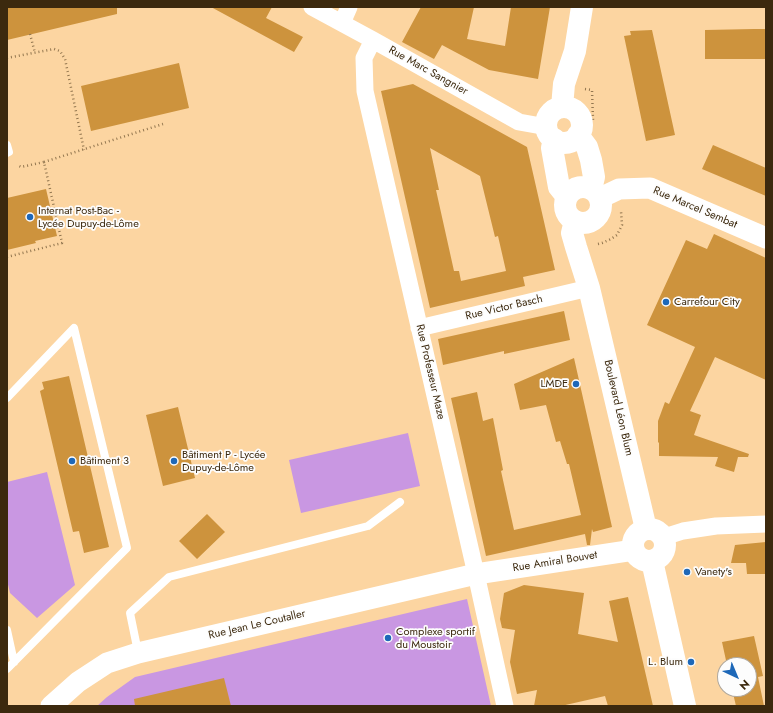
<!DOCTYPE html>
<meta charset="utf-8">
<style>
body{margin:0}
#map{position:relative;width:773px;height:713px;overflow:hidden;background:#fcd5a1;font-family:Jost,sans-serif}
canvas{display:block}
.frame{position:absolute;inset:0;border:8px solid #3c290e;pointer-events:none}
.north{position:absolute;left:717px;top:657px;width:40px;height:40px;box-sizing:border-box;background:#fdfdfd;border:1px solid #b0a89d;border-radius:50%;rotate:136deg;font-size:11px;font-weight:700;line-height:16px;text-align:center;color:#3c290e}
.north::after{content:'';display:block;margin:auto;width:14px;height:18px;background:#1e68b8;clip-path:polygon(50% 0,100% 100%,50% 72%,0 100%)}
</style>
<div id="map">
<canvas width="773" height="713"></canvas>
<div class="frame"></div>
<div class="north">N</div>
</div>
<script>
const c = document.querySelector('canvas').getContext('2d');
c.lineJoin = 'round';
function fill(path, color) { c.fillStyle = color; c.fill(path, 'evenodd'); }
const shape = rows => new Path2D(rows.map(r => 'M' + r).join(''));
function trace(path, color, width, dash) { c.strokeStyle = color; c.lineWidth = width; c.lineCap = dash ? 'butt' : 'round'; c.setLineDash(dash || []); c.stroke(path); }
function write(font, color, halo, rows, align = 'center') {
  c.font = font + ' Jost,sans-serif'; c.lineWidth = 3.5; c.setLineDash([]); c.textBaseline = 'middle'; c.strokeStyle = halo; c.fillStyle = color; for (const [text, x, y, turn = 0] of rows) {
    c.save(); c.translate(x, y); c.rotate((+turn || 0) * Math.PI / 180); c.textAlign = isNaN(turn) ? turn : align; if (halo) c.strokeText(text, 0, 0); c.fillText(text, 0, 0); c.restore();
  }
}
fill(shape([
 [408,433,420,486,301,513,289,460],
 [47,472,75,585,37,618,10,593,7,580,7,482],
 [467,599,491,706,97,706,107,697,135,677]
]), '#c997e2');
fill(shape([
 [7,7,117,7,117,14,7,40],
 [211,7,272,7,266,18,303,37,294,52],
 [421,7,474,7,467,39,505,46,511,7,550,7,538,79,489,70,442,45,434,59,402,42],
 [754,29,766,29,766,59,705,59,705,30],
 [652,30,675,135,646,141,624,36,631,35,630,31],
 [179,63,189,108,91,131,81,86],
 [413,84,527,147,555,270,523,277,525,286,430,308,381,91],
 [430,148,480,176,495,237,498,236,506,271,461,281,459,271,454,271,436,190,439,190],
 [713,145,766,168,766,196,702,169],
 [46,189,57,236,35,241,36,243,7,250,7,198],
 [714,234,766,258,766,380,715,357,690,411,701,415,694,435,749,454,748,457,738,457,734,472,715,466,718,457,659,456,659,443,658,442,658,421,665,402,669,404,695,347,647,325,686,240,707,249],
 [564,311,570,340,504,354,504,351,443,365,438,339],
 [574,358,612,527,593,532,592,529,590,545,587,545,585,534,486,556,451,398,477,392,483,421,493,418,503,470,501,471,514,530,581,515,569,464,567,464,560,441,556,442,546,405,520,410,514,384],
 [69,376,109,547,84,553,79,531,73,532,40,391,44,389,42,382],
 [178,407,195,478,163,486,146,415],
 [207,514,225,532,197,559,179,541],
 [766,542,766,574,747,574,746,563,731,563,735,545],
 [524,585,584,593,578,634,618,642,609,601,628,597,653,706,608,706,605,696,561,706,534,706,537,690,517,694,510,662,515,630,502,628,500,619,504,593],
 [754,636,763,676,758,677,764,706,736,706,732,689,749,689,749,665,727,665,722,642],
 [224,678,231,706,135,706,134,699]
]), '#cd933d');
trace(shape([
 [30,34,35,53],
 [7,58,54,49,60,51,65,59,84,150],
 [585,89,592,90,593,120],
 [44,162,163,124],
 [598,244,602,243,611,239,617,235,622,225,621,211],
 [7,257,62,243,44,162,21,167,17,165]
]), '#937750', 2.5, [1, 3]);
trace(shape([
 [7,145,9,152,7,153],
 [7,398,74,328,127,548,7,669],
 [7,630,14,662],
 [138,652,130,613,169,577,368,526,400,502]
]), '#fff', 8);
trace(shape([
 [312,7,373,40,519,122,547,127],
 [342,23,349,7],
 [373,40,364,58,365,91,476,574,505,706],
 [419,328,589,288],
 [664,537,683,531,716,526,766,524]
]), '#fff', 17);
trace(shape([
 [600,198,619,189,650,188,766,238],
 [51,706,78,682,107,663,138,653,476,574,634,550]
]), '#fff', 21);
trace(shape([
 [562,107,564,84,575,51,582,7],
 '546 125a18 18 0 1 1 36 0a18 18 0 1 1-36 0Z',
 [578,135,587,147,591,160,594,177,591,189],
 [554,139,552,148,559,187,567,197],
 '565 205a18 18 0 1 1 36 0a18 18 0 1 1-36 0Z',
 [575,221,572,233,576,247,589,288,646,529],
 '633 545a16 16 0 1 1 32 0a16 16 0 1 1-32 0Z',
 [652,561,685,706]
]), '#fff', 22);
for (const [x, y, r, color] of [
 [30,217,4,"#1e68b8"],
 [666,302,4,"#1e68b8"],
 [576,384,4,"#1e68b8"],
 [72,461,4,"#1e68b8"],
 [174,461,4,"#1e68b8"],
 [687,572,4,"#1e68b8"],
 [388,638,4,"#1e68b8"],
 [691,662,4,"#1e68b8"]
]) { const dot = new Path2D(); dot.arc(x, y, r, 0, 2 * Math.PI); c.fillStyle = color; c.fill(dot); trace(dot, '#fdfdfd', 1.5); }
write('11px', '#3c290e', '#fdfdfd', [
 ["Rue Marc Sangnier",428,71,29],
 ["Rue Marcel Sembat",695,208,23],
 ["Rue Victor Basch",504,308,-13],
 ["Rue Professeur Maze",430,372,77],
 ["Boulevard Léon Blum",618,408,77],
 ["Rue Amiral Bouvet",555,562,-9],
 ["Rue Jean Le Coutaller",257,625,-13]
]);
write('11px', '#3c290e', '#fdfdfd', [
 ["Internat Post-Bac -",38,211],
 ["Lycée Dupuy-de-Lôme",38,224],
 ["Carrefour City",674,302],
 ["LMDE",568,384,"right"],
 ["Bâtiment P - Lycée",182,455],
 ["Dupuy-de-Lôme",182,468],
 ["Bâtiment 3",80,461],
 ["Vanety's",695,572],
 ["Complexe sportif",396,632],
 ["du Moustoir",396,645],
 ["L. Blum",683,662,"right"]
], 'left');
</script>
